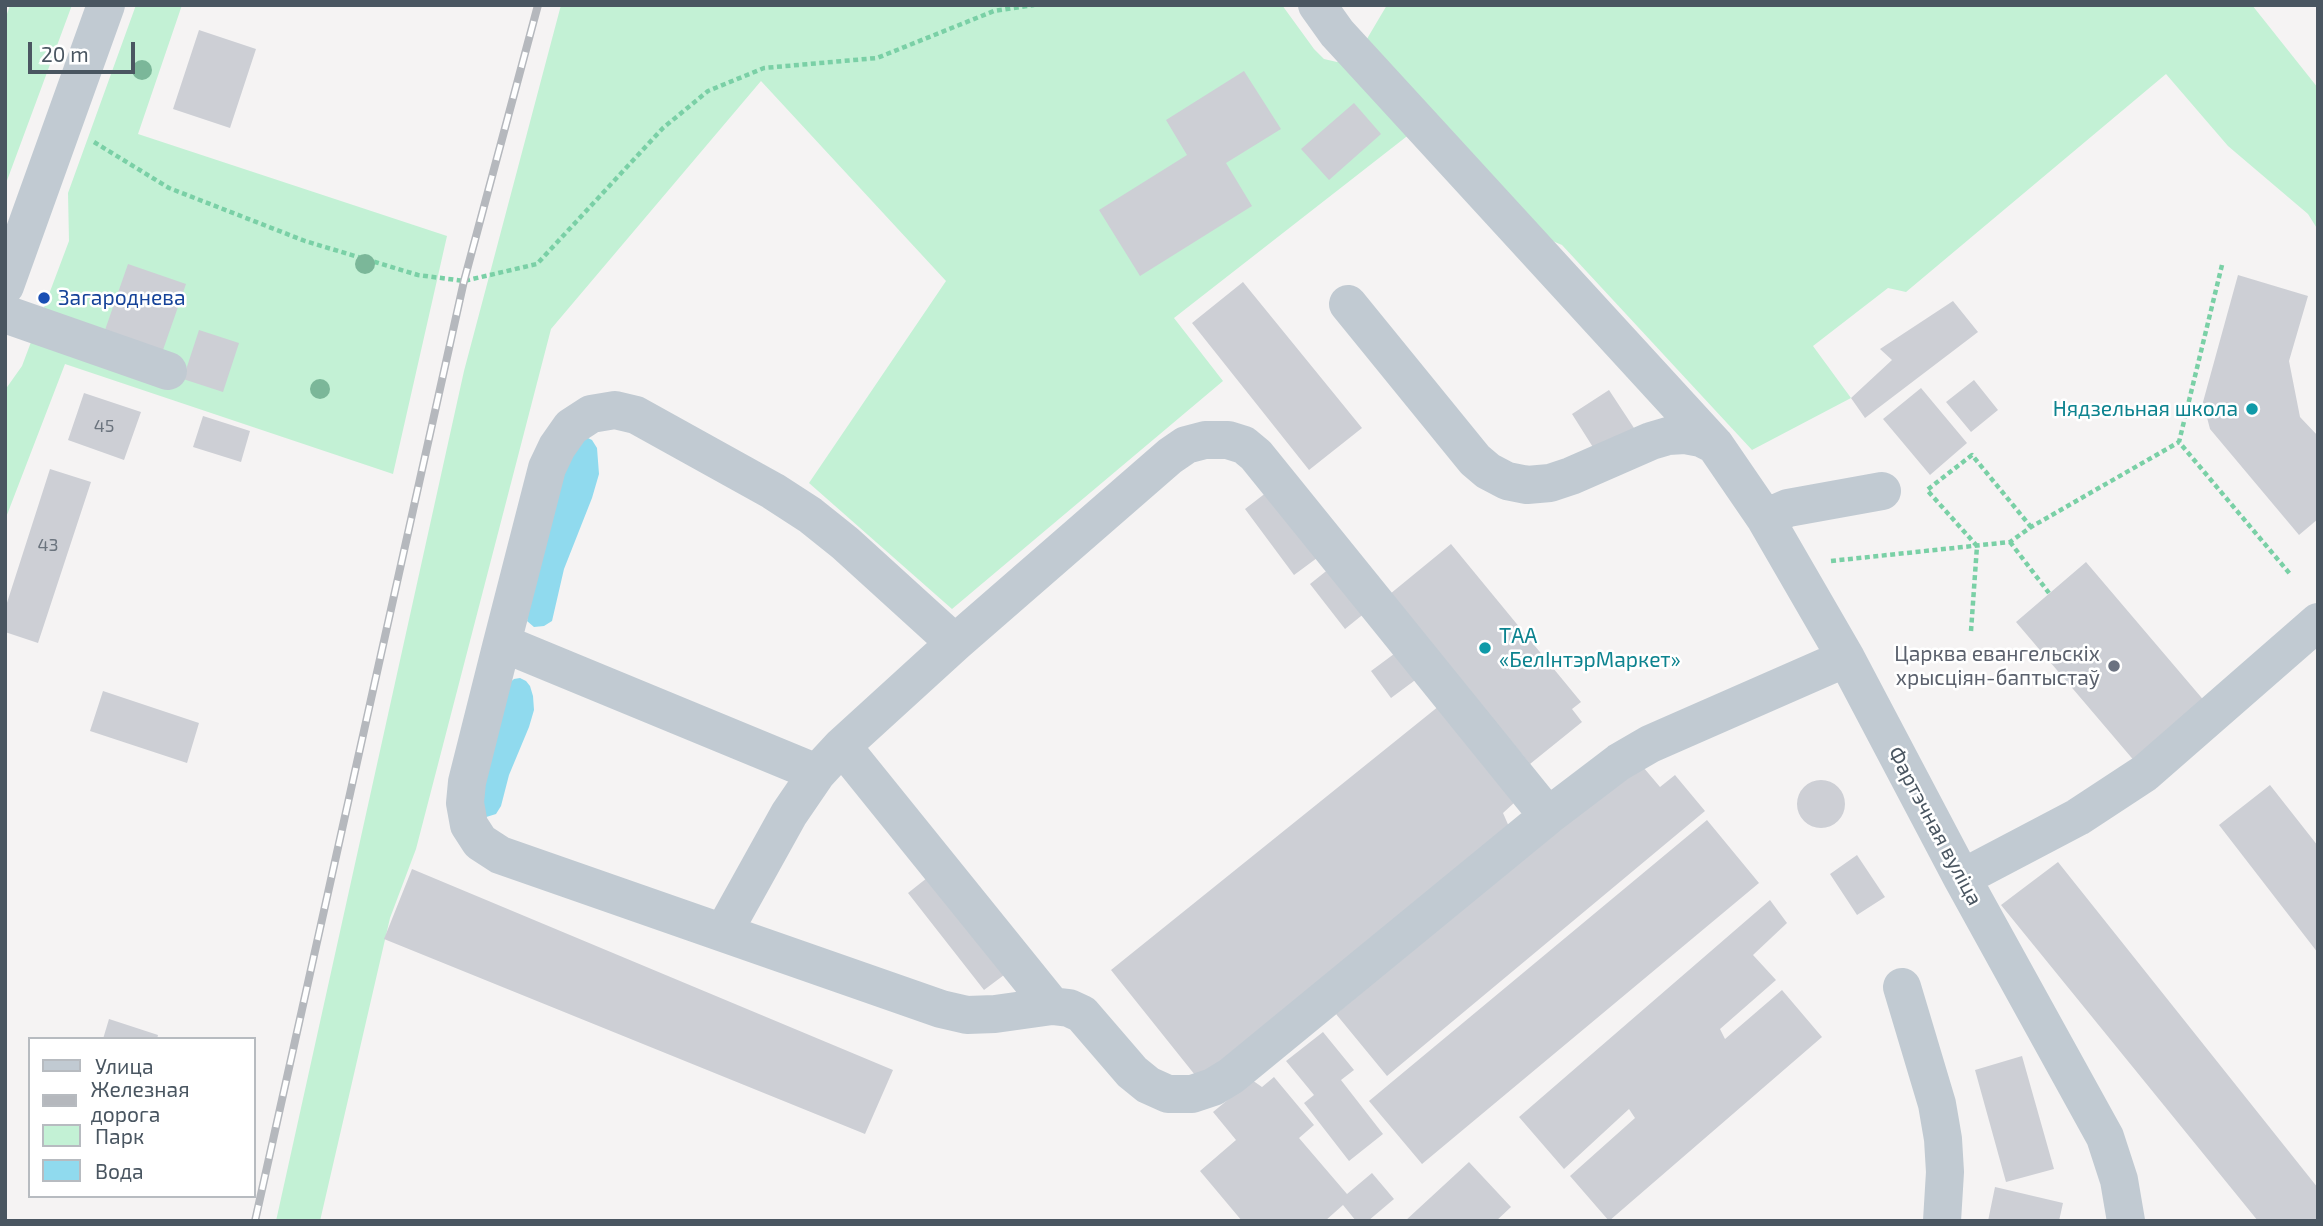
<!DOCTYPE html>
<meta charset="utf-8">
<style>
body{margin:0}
#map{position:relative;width:2323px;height:1226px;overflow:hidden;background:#f5f3f3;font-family:"Exo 2",sans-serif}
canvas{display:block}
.frame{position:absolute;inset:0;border:7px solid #4a5661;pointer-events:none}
.legend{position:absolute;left:28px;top:1037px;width:228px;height:161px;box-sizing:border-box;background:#fff;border:2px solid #b7bbc0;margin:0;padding:9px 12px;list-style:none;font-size:21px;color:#4a5661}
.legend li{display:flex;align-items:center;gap:14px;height:35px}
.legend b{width:35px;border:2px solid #b7bbc0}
.scale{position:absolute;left:28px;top:42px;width:107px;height:32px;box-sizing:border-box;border:4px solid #4a5661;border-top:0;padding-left:9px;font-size:21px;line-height:24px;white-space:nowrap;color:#4a5661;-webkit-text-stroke:5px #fff;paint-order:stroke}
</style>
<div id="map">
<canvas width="2323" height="1226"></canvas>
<div class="frame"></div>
<ul class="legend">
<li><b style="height:9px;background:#c1cad2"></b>Улица</li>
<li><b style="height:9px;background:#b5b8bd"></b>Железная дорога</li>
<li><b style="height:19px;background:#c3f1d5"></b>Парк</li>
<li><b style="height:19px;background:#90daee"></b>Вода</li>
</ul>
<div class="scale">20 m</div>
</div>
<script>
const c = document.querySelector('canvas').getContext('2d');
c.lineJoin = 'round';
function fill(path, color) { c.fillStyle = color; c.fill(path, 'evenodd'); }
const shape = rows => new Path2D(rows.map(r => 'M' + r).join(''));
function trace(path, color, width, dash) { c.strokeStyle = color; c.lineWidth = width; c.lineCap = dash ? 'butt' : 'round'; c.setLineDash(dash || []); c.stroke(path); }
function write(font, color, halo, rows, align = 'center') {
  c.font = font + ' "Exo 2",sans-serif'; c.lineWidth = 5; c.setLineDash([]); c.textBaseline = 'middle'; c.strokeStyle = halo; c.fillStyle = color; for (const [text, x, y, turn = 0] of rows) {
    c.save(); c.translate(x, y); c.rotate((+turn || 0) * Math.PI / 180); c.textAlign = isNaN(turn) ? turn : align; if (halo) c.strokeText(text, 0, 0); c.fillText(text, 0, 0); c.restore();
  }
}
fill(shape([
 [10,5,72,5,5,186,5,20],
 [136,5,182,5,138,134,447,236,393,474,65,364,5,520,5,390,22,366,69,241,68,193],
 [561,5,1282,5,1314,49,1324,59,1337,62,1349,60,1358,54,1387,5,2252,5,2318,88,2318,230,2308,214,2228,146,2166,74,1906,292,1888,288,1813,346,1851,398,1752,450,1562,245,1550,240,1431,114,1406,137,1174,318,1223,381,952,609,809,483,946,281,761,81,551,329,416,849,390,918,320,1221,276,1221,464,371]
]), '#c3f1d5');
fill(shape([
 [584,436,592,440,597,448,599,474,592,498,564,569,552,621,544,626,534,627,527,621,550,483],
 [520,678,526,681,530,686,533,696,534,710,529,727,509,775,501,806,496,814,483,818,476,784,507,685,514,679]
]), '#90daee');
fill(shape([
 [199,30,256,49,230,128,173,109],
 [1244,71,1281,129,1226,163,1252,206,1140,276,1099,210,1187,155,1166,120],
 [1354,103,1381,134,1329,180,1301,149],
 [128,264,186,284,163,350,105,330],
 [2238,275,2308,296,2289,361,2300,417,2318,436,2318,519,2299,535,2210,429,2203,402],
 [1243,282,1362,428,1309,470,1192,323],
 [1953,301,1978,332,1865,418,1851,398,1892,360,1880,349],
 [199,330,239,343,223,392,183,379],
 [1974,380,1998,410,1971,432,1946,402],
 [1921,388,1967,443,1930,475,1883,419],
 [1609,390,1634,428,1596,452,1572,414],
 [84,393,141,412,124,460,68,440],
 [203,416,250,431,241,462,193,447],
 [50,469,91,482,38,643,5,632,5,609],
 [1267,492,1317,558,1294,575,1245,509],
 [1451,544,1581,702,1572,709,1582,722,1530,764,1390,594],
 [2086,562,2212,710,2142,770,2016,622],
 [1330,568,1366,612,1345,629,1310,584],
 [1398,651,1418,678,1391,698,1371,671],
 [103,691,199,723,187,763,90,731],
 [1439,706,1515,802,1503,813,1510,829,1199,1080,1111,970],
 [1638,761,1660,787,1675,775,1705,811,1387,1076,1336,1014],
 '1797 804a24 24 0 1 1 48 0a24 24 0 1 1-48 0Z',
 [2270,785,2318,846,2318,953,2219,825],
 [1707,820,1759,883,1422,1164,1369,1101],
 [1857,855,1885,897,1857,915,1830,874],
 [2058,862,2318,1188,2318,1221,2258,1221,2001,905],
 [412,869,893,1070,865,1134,384,939],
 [932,874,1008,972,984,990,908,893],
 [1770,900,1787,923,1753,955,1776,980,1720,1029,1725,1039,1782,990,1822,1037,1609,1221,1570,1176,1635,1118,1629,1109,1564,1169,1519,1117],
 [109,1019,158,1035,157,1039,103,1039],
 [1323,1032,1354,1070,1341,1080,1383,1134,1349,1161,1304,1103,1314,1095,1286,1061],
 [2022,1056,2054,1169,2006,1182,1975,1070],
 [1274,1077,1314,1125,1299,1138,1347,1194,1372,1173,1394,1199,1368,1221,1356,1221,1343,1205,1325,1221,1242,1221,1200,1171,1236,1140,1213,1112,1252,1080,1262,1087],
 [1469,1162,1511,1207,1496,1221,1405,1221],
 [1995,1187,2063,1203,2059,1221,1988,1221]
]), '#cdcfd5');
trace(shape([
 [94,142,169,188,305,241,418,275,464,281,537,264,663,128,708,91,764,68,877,58,994,11,1034,5],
 [2222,265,2179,442,2290,574],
 [2010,542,2049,593],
 [1831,561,2010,542,2031,527,2179,442],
 [1971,631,1977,546,1927,490,1972,455,2031,527]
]), '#7ad0a6', 4.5, [5, 3.5]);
trace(shape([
 [1317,5,1337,33,1715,445,1765,518,1846,658,1962,878,2105,1137,2119,1180,2126,1221],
 [5,286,106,5],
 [1348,304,1475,460,1488,471,1507,481,1527,485,1550,483,1571,476,1651,441,1668,436,1685,435,1701,438,1715,445],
 [5,314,168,371],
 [1765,518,1788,508,1882,491],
 [502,643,467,782,465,803,469,825,480,842,500,855,941,1009,967,1015,995,1014,1052,1006],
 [842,746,1052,1006,1069,1008,1082,1014,1132,1072,1148,1085,1168,1094,1192,1094,1213,1087,1231,1076,1548,816,1619,762,1650,744,1846,658],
 [817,773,502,643,547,468,557,447,571,427,591,414,615,410,636,415,773,491,810,515,845,543,955,643],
 [1962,878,2078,817,2145,773,2318,622],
 [724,931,789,814,817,773,842,746,955,643,1170,456,1186,445,1205,440,1228,440,1244,445,1256,455,1548,816],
 [1902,987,1937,1104,1943,1139,1945,1172,1942,1221]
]), '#c1cad2', 38);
const rail = shape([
 [255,1221,464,281,538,5]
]);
trace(rail, '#b5b8bd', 8);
trace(rail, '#fff', 5, [16]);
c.fillStyle = '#7bb799';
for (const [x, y] of [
 [142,70],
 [365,264],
 [320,389]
]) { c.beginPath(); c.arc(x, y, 10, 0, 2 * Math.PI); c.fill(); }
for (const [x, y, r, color] of [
 [44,298,7,"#1a4fb4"],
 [2252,409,7,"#0f9aa8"],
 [1485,648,7,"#0f9aa8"],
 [2114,666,7,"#6b7280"]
]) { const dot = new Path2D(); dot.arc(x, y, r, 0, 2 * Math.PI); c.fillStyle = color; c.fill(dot); trace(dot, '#fff', 2.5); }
write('18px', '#6b747e', null, [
 ["45",104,426],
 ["43",48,545]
]);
write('21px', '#164399', '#fff', [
 ["Загароднева",58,298]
], 'left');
write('21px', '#0d838f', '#fff', [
 ["Нядзельная школа",2238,409],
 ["ТАА",1499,636,"left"],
 ["«БелІнтэрМаркет»",1499,660,"left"]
], 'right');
write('21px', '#5b616d', '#fff', [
 ["Царква евангельскіх",2100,654],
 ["хрысціян-баптыстаў",2100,678]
], 'right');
write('21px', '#4a5661', '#fff', [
 ["Фартэчная вуліца",1935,826,62]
]);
</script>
